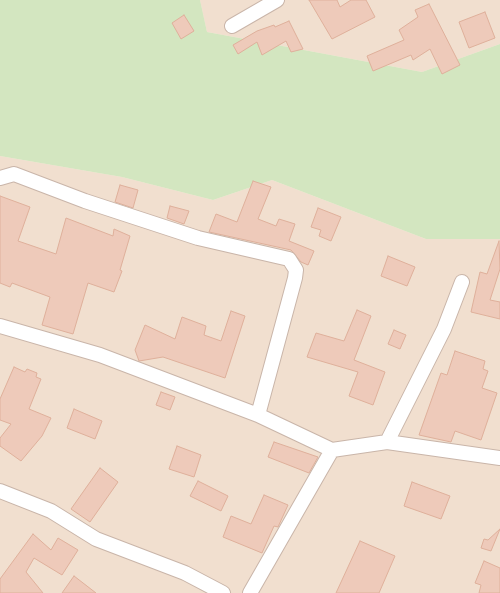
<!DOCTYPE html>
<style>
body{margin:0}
canvas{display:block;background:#faeee0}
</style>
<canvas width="500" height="593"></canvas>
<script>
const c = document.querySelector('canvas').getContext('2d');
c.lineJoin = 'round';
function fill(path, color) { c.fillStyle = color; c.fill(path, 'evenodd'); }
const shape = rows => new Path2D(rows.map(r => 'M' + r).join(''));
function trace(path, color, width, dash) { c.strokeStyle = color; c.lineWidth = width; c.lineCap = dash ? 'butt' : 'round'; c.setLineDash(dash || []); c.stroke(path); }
fill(shape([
 [200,0,500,0,500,44,422,72,207,32],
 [0,156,122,177,213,200,272,180,426,239,500,239,500,593,0,593]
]), '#f1dfcf');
fill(shape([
 [0,0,200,0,207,32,422,72,500,44,500,239,426,239,272,180,213,200,122,177,0,156]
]), '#d3e6c0');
const building = shape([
 [309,0,337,0,340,7,351,0,366,0,375,17,332,39,309,0],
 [429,4,460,65,442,74,430,49,413,60,411,55,373,71,367,56,404,40,399,30,418,17,415,10,429,4],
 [485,12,495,38,469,48,459,22,485,12],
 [184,15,194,31,181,39,172,23,184,15],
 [289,21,303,49,291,52,286,41,262,55,257,42,238,54,233,45,257,31,274,25,275,27,289,21],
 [253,181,271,187,258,219,276,226,279,219,295,224,289,241,314,251,308,265,301,262,291,250,209,232,216,214,237,222,253,181],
 [120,185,138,190,133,208,115,202,120,185],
 [0,196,30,207,18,241,56,254,66,218,113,236,114,229,130,236,120,270,122,271,114,292,88,283,73,334,42,325,50,297,12,283,10,287,0,283,0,196],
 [170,206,189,211,184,224,167,218,170,206],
 [318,208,341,217,331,241,319,236,321,230,311,227,318,208],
 [499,241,500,269,490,300,500,302,500,319,471,312,480,272,487,274,499,241],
 [388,256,415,267,407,286,381,276,388,256],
 [357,310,371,316,354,360,385,372,373,405,349,396,358,372,307,357,316,333,344,341,357,310],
 [231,311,245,316,225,378,163,357,139,361,135,350,145,325,175,339,182,317,206,326,204,335,221,341,231,311],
 [394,330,406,335,400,349,388,344,394,330],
 [455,351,485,361,483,369,488,371,482,388,497,393,481,440,455,431,451,442,419,435,441,373,447,375,455,351],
 [14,367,25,372,27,369,37,373,36,377,41,379,29,409,51,418,42,436,21,461,0,446,0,438,11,424,0,420,0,399,14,367],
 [161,392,175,397,170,410,156,405,161,392],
 [74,409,102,421,95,439,67,428,74,409],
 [274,442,318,457,309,473,268,457,274,442],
 [177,446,201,455,194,477,169,469,177,446],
 [100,468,118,482,90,522,71,509,100,468],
 [198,481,228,496,221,511,190,496,198,481],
 [412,482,450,496,441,519,404,506,412,482],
 [264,495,288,505,278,527,274,526,262,553,223,537,231,516,251,524,264,495],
 [500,529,491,551,481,548,484,539,488,540,500,529],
 [33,534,51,550,58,538,78,550,62,575,34,558,26,572,43,593,0,593,0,579,33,534],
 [360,541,395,556,379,593,336,593,360,541],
 [484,561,500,568,500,593,479,593,481,585,475,583,484,561],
 [74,576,96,593,62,593,74,576]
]);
fill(building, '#eecaba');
trace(building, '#dfb09b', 1);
const street = shape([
 [232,26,277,0],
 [0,178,14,174,85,201,198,238,289,259,296,270,295,278,258,415],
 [0,326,100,355,258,415,332,450,387,442,500,458],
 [387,442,444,329,462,282],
 [0,491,51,511,96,539,185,573,223,593],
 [250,593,332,450]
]);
trace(street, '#c9b5a9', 16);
trace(street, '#fff', 14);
</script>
